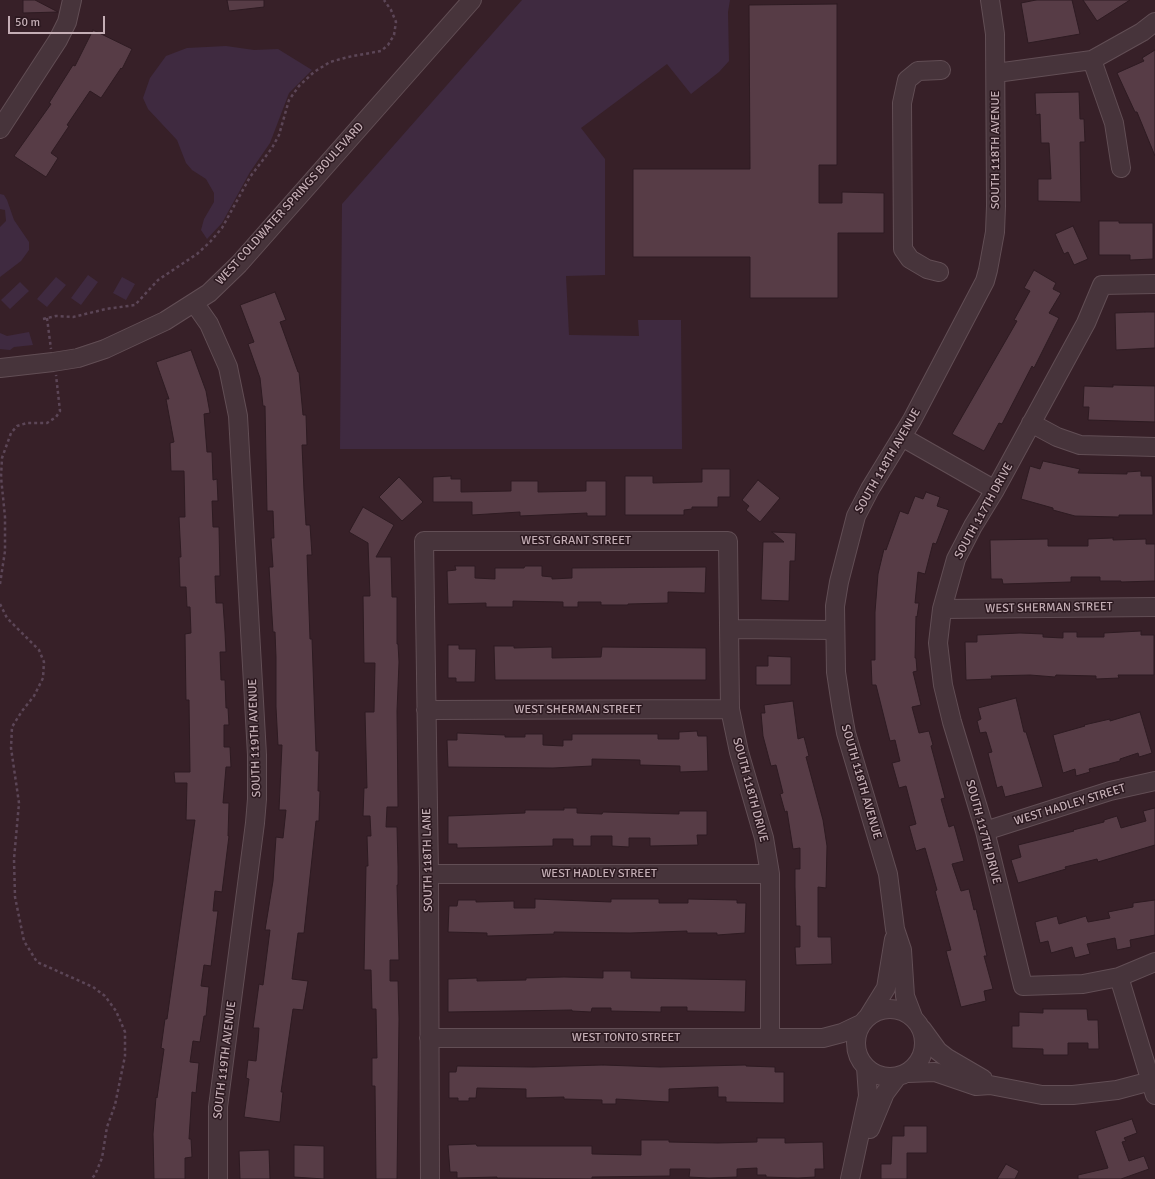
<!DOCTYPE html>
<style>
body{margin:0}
#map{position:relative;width:1155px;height:1179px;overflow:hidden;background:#372028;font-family:Signika,sans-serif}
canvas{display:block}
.scale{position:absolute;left:8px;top:16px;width:97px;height:18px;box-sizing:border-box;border:2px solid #c4aeb5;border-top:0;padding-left:5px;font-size:12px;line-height:14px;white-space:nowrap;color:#c4aeb5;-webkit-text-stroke:3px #2c1920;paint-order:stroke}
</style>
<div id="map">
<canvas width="1155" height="1179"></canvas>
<div class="scale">50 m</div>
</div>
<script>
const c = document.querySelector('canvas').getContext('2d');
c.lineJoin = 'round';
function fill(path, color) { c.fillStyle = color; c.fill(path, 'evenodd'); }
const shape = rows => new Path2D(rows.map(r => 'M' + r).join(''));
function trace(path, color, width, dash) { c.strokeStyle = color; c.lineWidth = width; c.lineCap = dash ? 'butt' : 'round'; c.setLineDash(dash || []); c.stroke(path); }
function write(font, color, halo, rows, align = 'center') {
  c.font = font + ' Signika,sans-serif'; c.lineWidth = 3; c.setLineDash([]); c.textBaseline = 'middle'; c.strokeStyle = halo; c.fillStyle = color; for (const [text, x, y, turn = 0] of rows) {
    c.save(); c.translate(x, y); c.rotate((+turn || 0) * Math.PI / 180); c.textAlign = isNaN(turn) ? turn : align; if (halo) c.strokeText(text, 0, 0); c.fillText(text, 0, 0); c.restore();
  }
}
fill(shape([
 [522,0,730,0,728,12,729,61,719,72,691,94,667,64,581,128,605,159,605,275,566,276,569,335,639,336,638,320,681,320,682,449,340,449,342,204],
 [226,46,254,50,278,49,312,70,289,93,270,143,250,172,222,223,207,239,201,230,204,219,214,202,214,193,206,179,192,170,186,163,177,140,148,109,143,98,150,78,166,56,187,48],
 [0,194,4,195,7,200,14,220,29,242,29,250,21,261,0,277,0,227,6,221,5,210,0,209],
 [88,275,98,282,81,305,71,298],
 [56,277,66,285,47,307,37,299],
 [122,277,135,284,126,300,113,293],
 [20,282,29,291,10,309,1,300],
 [29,332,33,345,14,347,10,350,0,349,0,333,7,336]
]), '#3f2a40');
const building = shape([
 [23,0,35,0,58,12,23,13,23,0],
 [227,0,264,0,264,7,229,11,227,0],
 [1036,0,1072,0,1080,34,1028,43,1021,3,1036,0],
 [1083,0,1130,0,1097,21,1083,0],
 [837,4,837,165,819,165,819,203,842,203,842,192,884,193,884,233,838,233,838,298,750,298,750,257,633,257,633,169,750,169,749,5,837,4],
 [93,30,132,49,122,69,121,68,101,98,90,91,67,125,69,126,51,153,58,158,46,177,14,156,51,104,49,103,73,65,75,66,93,30],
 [1155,50,1155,156,1137,112,1135,112,1117,73,1144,61,1142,58,1155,50],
 [1079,92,1080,119,1084,119,1085,142,1080,142,1081,202,1038,201,1038,179,1051,179,1049,143,1041,143,1040,114,1036,115,1035,93,1079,92],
 [1099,221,1119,221,1119,223,1153,223,1153,259,1130,260,1130,255,1099,255,1099,221],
 [1073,226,1088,259,1074,265,1068,252,1064,254,1055,234,1073,226],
 [1034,270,1056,283,1053,289,1061,293,1049,313,1059,318,1034,368,1032,366,1002,424,999,423,984,451,952,434,1017,321,1014,320,1030,291,1024,288,1034,270],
 [275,292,286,320,280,322,298,372,299,372,303,415,306,415,307,445,302,445,304,491,306,525,310,525,312,555,307,555,310,639,312,639,316,751,319,751,318,791,320,791,319,821,316,821,304,933,298,933,292,979,308,981,303,1010,293,1009,281,1092,283,1092,280,1122,244,1117,249,1079,246,1078,248,1060,256,1061,258,1042,259,1028,253,1028,259,984,263,985,270,930,265,930,273,881,276,837,283,838,286,810,279,810,282,745,278,745,276,707,276,657,275,632,273,632,269,567,273,567,271,538,274,538,273,511,267,511,265,406,263,406,260,378,248,344,254,342,240,305,275,292],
 [1145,312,1155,312,1155,348,1116,350,1115,313,1145,312],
 [191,350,206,391,210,413,204,414,207,452,212,452,213,480,217,479,218,501,212,501,213,527,219,527,220,576,215,576,216,603,223,603,225,632,226,652,220,652,221,680,225,680,226,708,228,708,229,725,224,725,224,747,230,747,231,767,226,767,223,803,229,803,228,836,229,836,222,892,215,891,213,911,218,911,211,966,204,965,201,986,209,987,206,1016,204,1016,200,1042,193,1041,190,1062,199,1063,196,1093,192,1092,189,1139,191,1139,192,1157,185,1158,185,1179,154,1179,153,1134,156,1097,157,1098,164,1049,161,1048,165,1019,167,1019,195,820,186,820,187,783,175,783,174,772,190,772,189,700,186,700,185,634,191,633,190,607,187,607,186,587,180,587,179,557,181,557,179,517,185,517,184,471,171,471,170,443,174,442,166,399,169,399,156,362,191,350],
 [1113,385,1155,386,1155,422,1088,420,1089,407,1083,407,1084,386,1113,387,1113,385],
 [1043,461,1080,469,1078,473,1127,474,1127,472,1141,471,1141,476,1152,476,1153,515,1119,515,1119,517,1075,516,1053,510,1053,508,1021,499,1030,466,1040,469,1043,461],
 [702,469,730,469,730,497,718,497,718,507,692,507,692,509,684,510,684,515,625,515,625,476,653,476,653,483,702,482,702,469],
 [451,476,451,479,461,479,461,492,511,491,511,481,538,481,538,492,586,491,586,481,606,481,606,516,587,516,587,513,520,516,520,512,472,515,472,502,433,502,433,477,451,476],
 [399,477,423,502,402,521,379,497,399,477],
 [758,480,780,498,760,522,746,510,749,506,742,500,758,480],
 [926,492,940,497,937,506,949,510,936,544,933,543,925,574,918,572,915,603,919,603,917,617,916,616,915,658,916,658,917,671,913,672,921,705,912,707,919,733,929,731,933,745,931,746,945,798,941,799,949,827,954,825,964,861,952,864,961,891,969,889,974,910,976,909,987,956,984,956,993,989,984,991,986,1001,961,1007,946,951,951,950,935,891,937,890,925,848,916,851,909,826,916,824,906,786,899,788,892,763,900,761,895,740,890,741,876,685,872,685,871,660,875,660,875,612,878,574,884,549,886,550,900,511,908,514,915,496,923,499,926,492],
 [363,507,394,525,376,557,391,557,392,597,397,597,397,644,398,644,399,662,397,711,398,807,387,807,386,827,397,827,398,866,398,885,397,885,399,960,390,960,390,981,398,981,399,1019,397,1179,376,1179,375,1086,372,1086,372,1058,377,1058,376,1009,372,1009,371,970,364,970,366,866,368,866,367,836,371,836,370,816,363,816,364,788,367,788,365,712,374,712,375,663,364,663,363,596,370,596,368,543,349,532,363,507],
 [772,532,796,533,795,561,790,561,789,601,761,600,763,542,784,542,772,532],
 [1113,538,1113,540,1146,539,1146,544,1155,544,1155,581,1121,582,1121,581,1100,581,1100,577,1071,577,1071,582,1003,584,1002,579,991,579,990,540,1048,539,1048,546,1088,546,1088,539,1113,538],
 [455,566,475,566,475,578,495,579,495,568,524,568,525,566,542,566,542,576,552,577,552,579,572,578,572,568,706,567,705,593,668,592,668,603,628,604,628,605,601,605,601,602,578,602,578,607,563,607,563,602,513,601,513,607,486,607,486,603,448,604,447,571,456,570,455,566],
 [1141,631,1141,635,1154,635,1154,675,1118,675,1119,678,1096,679,1096,676,1056,675,1055,677,1030,675,991,676,992,679,966,680,965,642,977,642,977,635,1020,633,1043,634,1043,637,1063,638,1063,632,1077,632,1077,637,1104,637,1104,633,1141,631],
 [448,645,459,645,459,649,476,649,475,682,456,682,456,678,448,678,448,645],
 [494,646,514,646,514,648,552,647,552,658,601,657,602,647,706,648,706,680,495,680,494,646],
 [768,656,791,657,791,685,756,685,756,666,768,666,768,656],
 [1016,698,1024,732,1026,732,1043,787,1005,797,1002,786,997,788,988,753,992,752,986,732,980,733,977,721,981,719,978,708,1016,698],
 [793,701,798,739,804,737,809,756,806,757,823,820,827,846,826,888,818,887,818,937,831,937,832,964,796,965,795,947,800,947,800,926,796,926,795,887,795,869,800,869,800,848,793,849,787,811,785,812,780,794,783,793,776,765,771,766,763,736,761,713,765,713,764,705,793,701],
 [1140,712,1152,753,1139,757,1138,753,1120,759,1120,761,1089,769,1090,772,1076,776,1075,769,1063,773,1053,735,1085,726,1084,725,1110,719,1110,721,1140,712],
 [697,731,698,736,707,736,708,771,680,772,680,766,640,765,640,760,592,759,592,766,553,768,448,767,447,740,457,740,457,733,505,735,505,737,525,737,525,734,543,734,543,745,563,746,563,740,572,740,572,734,658,734,658,739,679,739,679,732,697,731],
 [564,808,577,808,577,813,602,814,603,812,679,814,679,811,707,811,707,835,697,835,698,845,650,846,650,838,629,838,629,847,612,846,612,836,591,836,591,846,573,846,573,839,553,839,553,846,457,848,457,844,448,844,448,816,525,813,525,810,564,810,564,808],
 [1155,808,1155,845,1098,862,1097,859,1065,867,1066,869,1018,883,1011,860,1021,857,1018,845,1074,831,1073,830,1104,822,1104,820,1117,816,1121,828,1146,821,1143,811,1155,808],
 [535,899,611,902,611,899,659,899,659,903,688,903,688,899,737,900,737,903,746,903,745,933,717,935,717,933,687,933,687,931,630,933,554,932,554,934,487,936,487,933,448,932,449,906,457,906,458,900,476,900,476,902,514,901,514,908,535,908,535,899],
 [1155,900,1155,935,1130,940,1131,947,1117,950,1115,938,1087,944,1090,954,1075,958,1072,947,1051,953,1048,941,1040,943,1035,922,1057,916,1059,924,1086,916,1088,922,1110,918,1108,912,1133,907,1133,903,1155,900],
 [603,971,631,971,631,978,746,980,745,1012,687,1011,687,1007,661,1007,661,1012,611,1011,611,1008,592,1008,591,1012,572,1011,572,1010,448,1012,448,979,477,978,477,981,526,980,526,978,564,977,603,978,603,971],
 [1043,1009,1087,1009,1088,1020,1098,1020,1099,1049,1088,1049,1088,1043,1068,1043,1068,1055,1043,1055,1043,1049,1012,1048,1012,1026,1019,1026,1019,1012,1043,1013,1043,1009],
 [603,1065,660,1067,746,1065,746,1066,775,1067,775,1072,784,1072,784,1103,726,1102,726,1097,718,1097,718,1087,669,1089,669,1102,616,1099,616,1104,602,1104,602,1100,564,1099,564,1097,526,1098,526,1089,477,1088,476,1098,469,1098,469,1101,458,1101,458,1098,449,1098,449,1072,456,1072,457,1066,533,1067,603,1065],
 [1132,1119,1137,1133,1124,1138,1126,1141,1122,1142,1129,1161,1144,1156,1149,1169,1121,1179,1078,1179,1078,1175,1108,1168,1095,1131,1132,1119],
 [904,1126,927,1126,927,1153,907,1153,907,1179,881,1179,881,1164,891,1164,892,1136,904,1136,904,1126],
 [757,1138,785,1138,785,1143,823,1142,824,1169,815,1169,815,1177,798,1178,766,1177,766,1175,757,1175,757,1168,737,1169,737,1177,709,1178,689,1177,690,1169,670,1169,670,1176,592,1177,592,1179,497,1178,497,1177,457,1178,457,1172,450,1172,448,1145,476,1144,477,1146,592,1146,592,1154,641,1155,641,1140,669,1140,669,1142,718,1143,757,1142,757,1138],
 [294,1145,324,1146,324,1179,294,1177,294,1145],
 [269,1150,270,1179,240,1179,239,1151,269,1150],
 [1006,1164,1019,1171,1015,1179,997,1179,1006,1164]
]);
fill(building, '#573c46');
trace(building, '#2e1b22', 1);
const minor = shape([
 [1092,60,1114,123,1121,168],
 [996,73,1092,60,1142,32,1155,22],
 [0,129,58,40,67,22,72,0],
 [939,272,927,269,910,259,903,249,902,103,907,80,918,71,941,70],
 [1155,284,1102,285,1086,323,995,490,973,526,956,559,942,609,938,643,943,685,952,722,985,831,1023,986,1083,984,1119,977,1155,962],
 [195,304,209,324,228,367,238,416,257,755,257,799,255,823,218,1107,218,1179],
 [0,368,53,362,78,358,105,349,165,321,209,293,239,264,472,0],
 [1031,423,1057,437,1080,445,1155,447],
 [902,437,995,490],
 [942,609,1155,607],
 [730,629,835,630],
 [426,710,730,709],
 [985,831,1110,791,1155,781],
 [429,874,770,874],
 [1119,977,1155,1095],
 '856 1043a34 34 0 1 1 68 0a34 34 0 1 1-68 0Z',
 [868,1017,886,988,894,939],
 [913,1017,905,996,902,950,895,929,888,874,846,733,841,705,836,672,835,606,839,582,856,516,870,489,912,420,985,281,988,270,995,232,996,206,995,34,990,0],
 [922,1029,938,1051,947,1058,983,1079],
 [429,1038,823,1038,842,1033,861,1024],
 [908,1073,935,1072,976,1086,990,1085,1042,1095,1073,1095,1117,1090,1155,1080],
 [870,1129,885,1093,897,1077],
 [430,1179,429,874,424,541,728,541,730,709,739,752,764,838,770,874,770,1038],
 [850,1179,868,1096,866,1067]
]);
trace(minor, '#624e55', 20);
trace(shape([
 [47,318,51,349],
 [43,319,56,316,73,317,106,309,135,305,158,280,197,254,210,242,222,228,250,177,272,148,279,135,289,100,299,86,314,72,330,62,348,57,381,51,388,45,394,35,396,22,391,10,384,0],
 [0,584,5,551,5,517,1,477,2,458,11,433,17,426,27,423,47,423,56,417,60,411,56,375],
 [0,604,7,618,39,650,44,662,43,678,34,696,22,711,12,727,11,748,19,803,14,859,15,897,24,941,37,962,93,987,105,996,116,1011,125,1032,125,1056,115,1105,107,1127,102,1158,95,1175,91,1179]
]), '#5c4657', 2.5, [3, 3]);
trace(minor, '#47343b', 18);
write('12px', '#c4aeb5', '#2c1920', [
 ["SOUTH 118TH AVENUE",996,150,-90],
 ["WEST COLDWATER SPRINGS BOULEVARD",290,204,-48],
 ["SOUTH 118TH AVENUE",888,461,-60],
 ["SOUTH 117TH DRIVE",984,511,-61],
 ["WEST GRANT STREET",576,541],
 ["WEST SHERMAN STREET",1049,608,-1],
 ["WEST SHERMAN STREET",578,710],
 ["SOUTH 119TH AVENUE",255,738,-92],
 ["SOUTH 118TH AVENUE",861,782,74],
 ["SOUTH 118TH DRIVE",750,790,75],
 ["WEST HADLEY STREET",1070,805,-17],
 ["SOUTH 117TH DRIVE",983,832,75],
 ["SOUTH 118TH LANE",428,860,-91],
 ["WEST HADLEY STREET",599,874],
 ["WEST TONTO STREET",626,1038],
 ["SOUTH 119TH AVENUE",225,1060,-83]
]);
</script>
